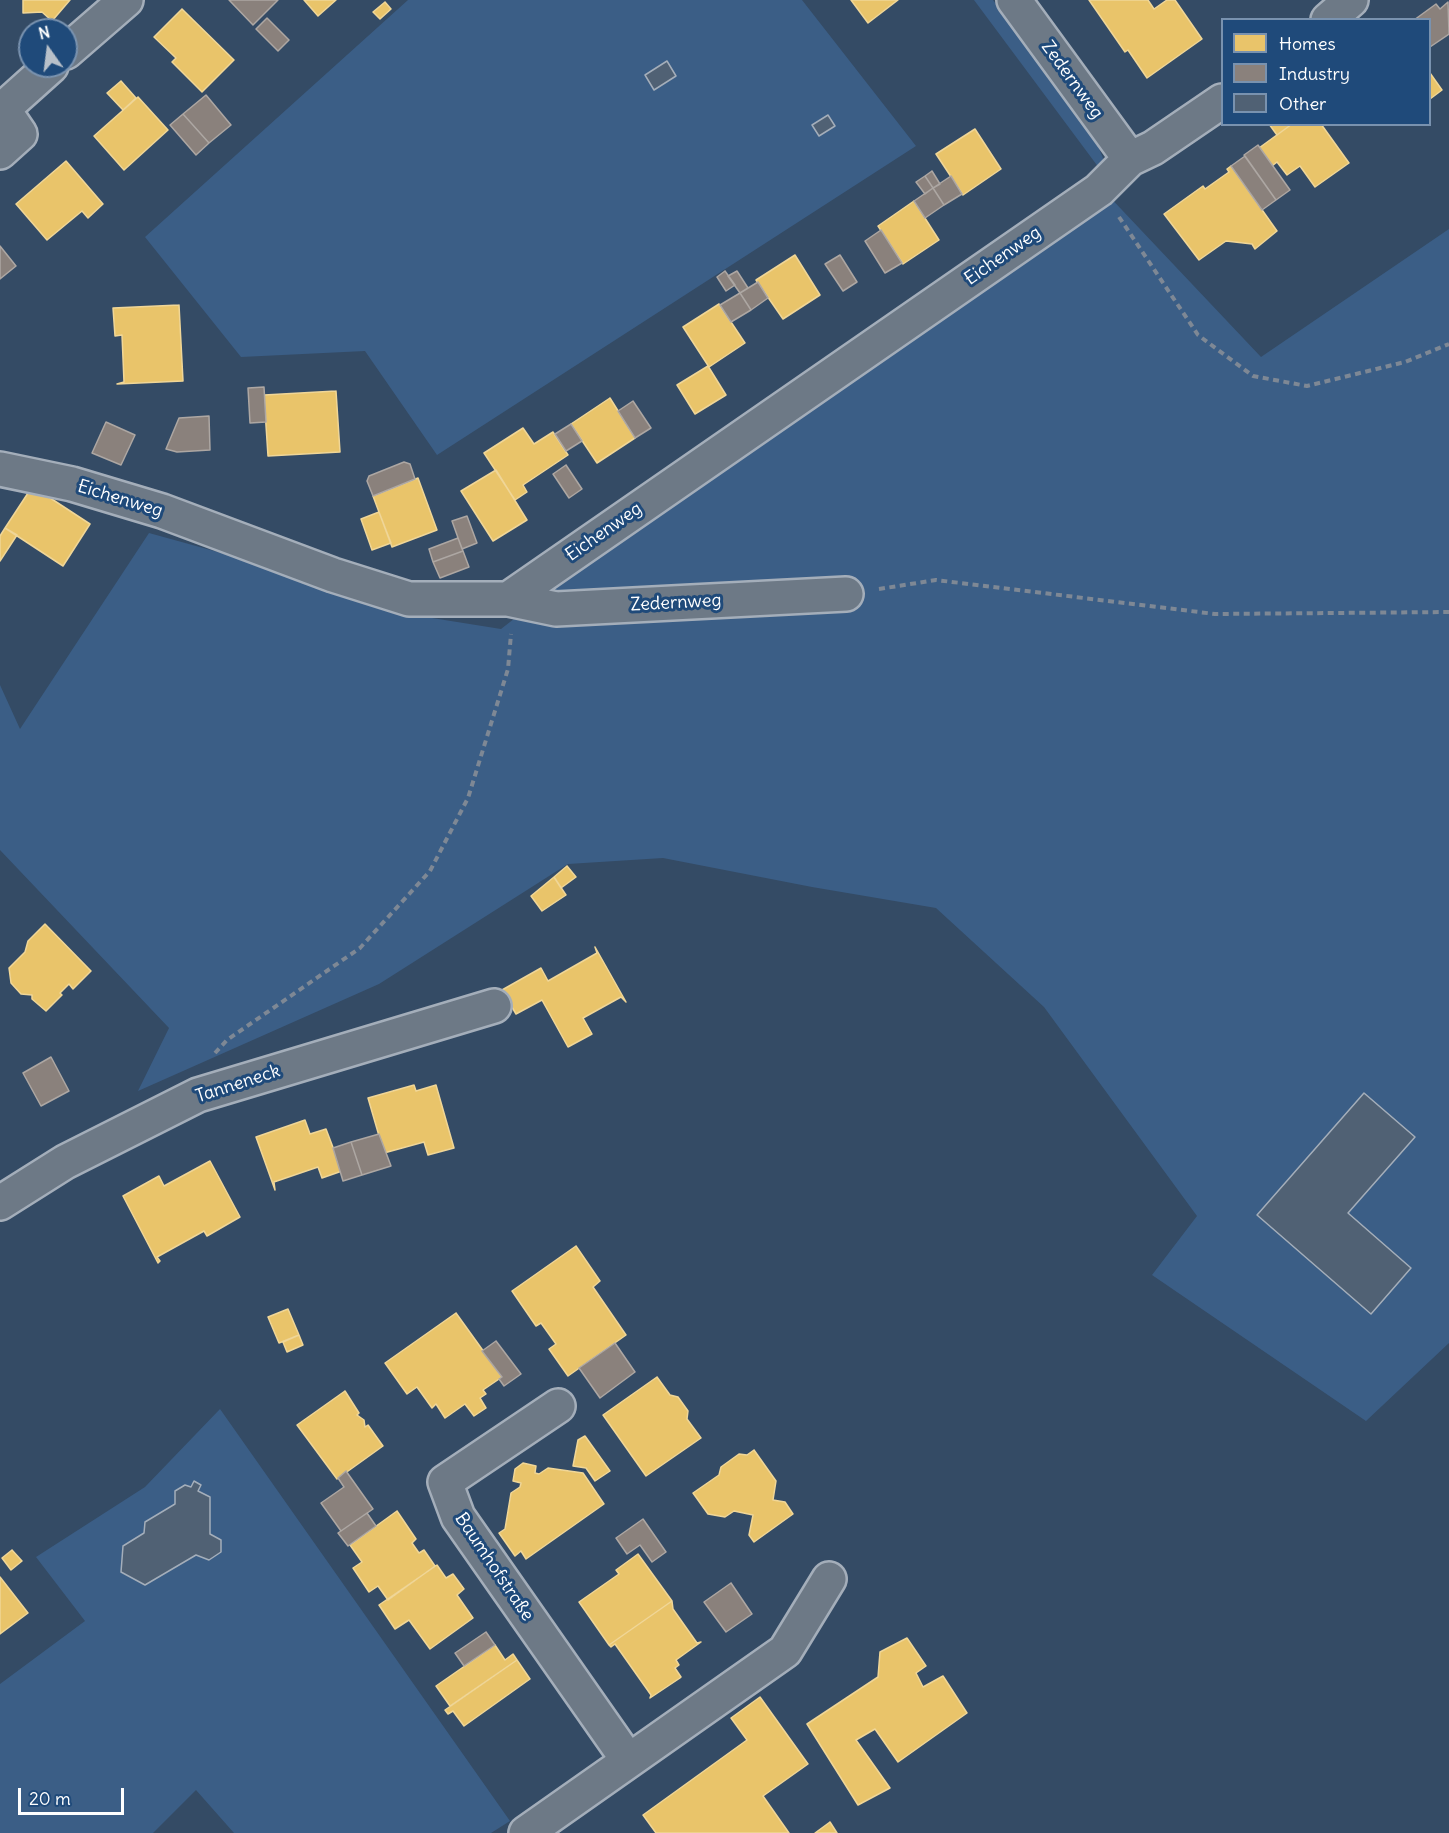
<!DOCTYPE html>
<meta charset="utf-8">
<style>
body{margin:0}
#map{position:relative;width:1449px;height:1833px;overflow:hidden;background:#344b65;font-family:Delius,sans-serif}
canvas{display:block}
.legend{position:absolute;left:1221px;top:18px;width:210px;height:108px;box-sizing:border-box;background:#1f4a7a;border:2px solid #7992af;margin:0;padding:8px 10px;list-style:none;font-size:18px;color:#fff}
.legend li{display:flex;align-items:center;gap:12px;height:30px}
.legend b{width:30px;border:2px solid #7992af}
.north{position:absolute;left:18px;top:18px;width:60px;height:60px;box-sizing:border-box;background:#1f4a7a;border:2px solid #7992af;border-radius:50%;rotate:346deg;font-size:16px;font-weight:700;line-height:24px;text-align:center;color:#fff}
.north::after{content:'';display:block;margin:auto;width:21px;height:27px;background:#b8c0c9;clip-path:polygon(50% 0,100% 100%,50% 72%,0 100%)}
.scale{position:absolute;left:18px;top:1788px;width:106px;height:27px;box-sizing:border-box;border:3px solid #fff;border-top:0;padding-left:8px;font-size:18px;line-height:21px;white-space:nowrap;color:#fff;-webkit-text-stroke:4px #1f4a7a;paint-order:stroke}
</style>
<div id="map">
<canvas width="1449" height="1833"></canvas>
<ul class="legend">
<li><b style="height:16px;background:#e9c46a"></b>Homes</li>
<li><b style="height:16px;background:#8a817c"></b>Industry</li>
<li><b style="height:16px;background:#506174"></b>Other</li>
</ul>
<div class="north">N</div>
<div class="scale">20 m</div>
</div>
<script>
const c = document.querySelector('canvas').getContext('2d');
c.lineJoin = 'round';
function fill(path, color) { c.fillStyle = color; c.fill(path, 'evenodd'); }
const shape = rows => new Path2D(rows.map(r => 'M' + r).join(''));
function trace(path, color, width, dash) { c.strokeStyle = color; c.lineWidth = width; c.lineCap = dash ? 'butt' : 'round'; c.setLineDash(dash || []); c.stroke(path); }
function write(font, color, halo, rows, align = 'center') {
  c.font = font + ' Delius,sans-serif'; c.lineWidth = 6; c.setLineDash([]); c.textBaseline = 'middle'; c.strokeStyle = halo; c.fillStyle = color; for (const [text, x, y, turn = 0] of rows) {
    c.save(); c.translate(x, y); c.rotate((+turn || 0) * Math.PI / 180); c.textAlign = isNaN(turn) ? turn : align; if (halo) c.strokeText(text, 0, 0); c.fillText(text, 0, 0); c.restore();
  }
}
fill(shape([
 [408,0,802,0,916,146,437,455,365,351,241,357,145,237],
 [974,0,993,0,1098,146,1103,158,1102,172],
 [1105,192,1261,357,1449,229,1449,1343,1366,1421,1152,1275,1197,1216,1044,1007,936,908,812,887,663,858,568,864,379,984,138,1091,169,1028,0,850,0,685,20,729,149,533,330,583,407,614,501,629,682,488],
 [220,1409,510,1821,491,1833,234,1833,196,1790,153,1833,0,1833,0,1684,85,1621,36,1557,145,1487]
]), '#3b5e86');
const homes = shape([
 [23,0,70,0,52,21,42,12,23,13,23,0],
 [304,0,336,0,318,16,304,0],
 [851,0,898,0,868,23,851,0],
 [1089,0,1148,0,1154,9,1167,0,1175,0,1202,39,1147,78,1128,50,1125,52,1089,0],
 [385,2,391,9,380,19,373,12,385,2],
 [182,9,234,60,202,92,172,62,176,58,154,37,182,9],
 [1430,73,1442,90,1430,99,1430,73],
 [121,81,136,98,123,110,107,93,121,81],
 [138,97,168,130,124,170,94,136,138,97],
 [1269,124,1292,124,1277,135,1269,124],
 [1292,124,1321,124,1349,163,1315,187,1300,166,1287,175,1277,162,1272,166,1259,148,1292,124],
 [975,129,1001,169,963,195,936,154,975,129],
 [66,161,103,204,88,218,82,211,47,240,16,204,66,161],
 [1231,166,1277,231,1255,249,1252,244,1226,241,1199,260,1164,214,1203,186,1205,189,1229,172,1227,169,1231,166],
 [914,201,939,240,903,264,878,226,914,201],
 [795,255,820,295,783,319,756,280,795,255],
 [719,304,745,343,709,367,683,327,719,304],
 [179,305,183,381,117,384,124,382,122,335,115,336,113,308,179,305],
 [708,366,726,395,695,414,677,385,708,366],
 [336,391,340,452,268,456,264,395,336,391],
 [610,398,635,438,597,463,571,424,610,398],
 [523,428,534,444,553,432,568,455,523,485,527,492,515,500,484,453,523,428],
 [496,470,527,520,493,541,461,491,496,470],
 [418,478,437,530,392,547,373,496,418,478],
 [30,490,38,490,90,524,63,566,5,528,30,490],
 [379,512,391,543,372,550,361,519,379,512],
 [5,528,17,535,0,561,0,536,5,528],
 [567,866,576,877,561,888,554,877,567,866],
 [554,877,566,895,542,911,531,896,554,877],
 [45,924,91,971,73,989,69,984,60,993,62,995,46,1011,32,999,32,995,21,994,11,983,9,968,25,952,28,941,45,924],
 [595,947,626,1002,621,997,583,1018,592,1034,568,1047,542,1000,516,1014,502,990,541,968,548,981,597,953,595,947],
 [414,1085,416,1091,436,1085,454,1148,428,1155,424,1142,384,1153,368,1098,414,1085],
 [305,1120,310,1134,326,1129,342,1171,322,1178,318,1167,274,1182,275,1190,256,1137,305,1120],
 [210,1161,240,1217,207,1236,204,1231,157,1257,160,1261,158,1263,123,1196,159,1176,164,1186,210,1161],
 [576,1246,600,1281,593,1287,626,1335,568,1376,549,1349,556,1344,541,1323,536,1326,512,1291,576,1246],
 [288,1309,299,1335,279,1343,268,1317,288,1309],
 [456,1313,502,1377,483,1390,486,1394,480,1398,486,1408,474,1416,465,1404,445,1418,436,1404,432,1408,417,1387,407,1394,385,1363,456,1313],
 [299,1335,303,1345,287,1352,283,1342,299,1335],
 [657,1377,670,1395,678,1397,688,1411,687,1419,701,1438,646,1476,603,1415,657,1377],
 [345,1391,359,1413,357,1415,364,1420,365,1427,368,1425,383,1446,337,1479,297,1425,345,1391],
 [585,1436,610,1471,595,1481,586,1468,573,1466,578,1440,585,1436],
 [754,1450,776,1481,773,1500,785,1502,793,1514,754,1542,749,1535,753,1515,734,1511,725,1517,708,1514,693,1493,719,1475,721,1467,739,1454,747,1455,754,1450],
 [523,1463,536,1466,535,1473,539,1474,548,1468,583,1473,604,1504,526,1559,521,1551,515,1556,499,1533,505,1529,511,1493,520,1487,521,1483,513,1481,515,1469,523,1463],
 [397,1511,416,1539,412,1543,419,1553,424,1550,435,1566,388,1600,378,1586,369,1592,353,1568,362,1562,350,1545,397,1511],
 [12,1550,22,1561,11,1570,2,1558,12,1550],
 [638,1554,672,1601,609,1645,579,1602,619,1574,616,1570,638,1554],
 [437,1565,446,1578,453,1574,464,1589,457,1595,473,1618,430,1649,409,1620,395,1629,379,1605,437,1565],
 [0,1577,28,1613,0,1634,0,1577],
 [672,1601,673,1609,697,1643,701,1642,676,1660,679,1665,675,1668,681,1677,680,1678,650,1698,651,1695,615,1644,611,1647,609,1645,672,1601],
 [907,1638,926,1666,916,1673,923,1687,943,1676,967,1713,898,1762,875,1729,856,1740,890,1788,858,1805,807,1724,878,1677,880,1652,907,1638],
 [495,1645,505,1660,513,1654,517,1660,450,1706,436,1686,495,1645],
 [517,1660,530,1679,464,1726,453,1711,448,1714,445,1710,517,1660],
 [760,1697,808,1764,763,1796,789,1833,656,1833,643,1815,747,1740,731,1718,760,1697],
 [830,1822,837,1833,815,1833,830,1822]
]);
fill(homes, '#e9c46a');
trace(homes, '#f0d697', 1.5);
const industry = shape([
 [229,0,278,0,253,25,229,0],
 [1448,2,1449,34,1430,47,1430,20,1414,20,1436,4,1440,9,1448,2],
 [267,18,289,40,278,51,256,29,267,18],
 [206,95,231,125,209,143,183,114,206,95],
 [183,114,209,143,196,155,170,125,183,114],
 [1258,145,1290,190,1276,200,1244,155,1258,145],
 [1245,156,1276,200,1262,210,1231,166,1245,156],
 [932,171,940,184,933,188,925,176,932,171],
 [925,176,933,188,925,194,916,182,925,176],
 [951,176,962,194,944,205,933,188,951,176],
 [933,188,944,205,925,218,914,201,933,188],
 [881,230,902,263,885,273,865,241,881,230],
 [0,246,16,266,0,279,0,246],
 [840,255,857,282,843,291,825,264,840,255],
 [725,271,735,285,726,291,717,277,725,271],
 [737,271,748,288,740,293,728,276,737,271],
 [758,282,768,298,751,310,740,293,758,282],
 [740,293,751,310,731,322,720,305,740,293],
 [264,387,266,422,250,423,248,388,264,387],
 [633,401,651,428,635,438,618,411,633,401],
 [209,416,210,450,177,452,166,449,179,418,209,416],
 [106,422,135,435,121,465,92,453,106,422],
 [571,424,582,441,566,451,555,434,571,424],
 [404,462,410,464,415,479,373,496,367,481,369,476,404,462],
 [566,465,582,489,569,498,553,474,566,465],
 [467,516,477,543,462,549,452,521,467,516],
 [458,538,463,551,433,562,429,549,458,538],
 [463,551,469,567,440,578,433,562,463,551],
 [51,1057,69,1091,41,1106,23,1073,51,1057],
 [379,1134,391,1166,362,1175,351,1142,379,1134],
 [351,1142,362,1175,343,1181,333,1148,351,1142],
 [496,1341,521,1374,504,1386,499,1379,502,1377,482,1351,496,1341],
 [615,1343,635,1372,600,1398,579,1368,615,1343],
 [346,1471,373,1509,341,1531,321,1503,344,1487,338,1478,346,1471],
 [367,1513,376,1526,348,1546,338,1533,367,1513],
 [643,1519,666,1552,652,1562,640,1545,627,1554,616,1538,643,1519],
 [731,1583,752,1614,726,1632,704,1602,731,1583],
 [486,1632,495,1645,464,1666,455,1653,486,1632]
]);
fill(industry, '#8a817c');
trace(industry, '#ada7a3', 1.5);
const building = shape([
 [667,61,676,76,654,90,645,75,667,61],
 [828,115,835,126,819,136,812,125,828,115],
 [1364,1093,1415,1137,1348,1213,1411,1268,1371,1314,1257,1215,1364,1093],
 [194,1481,201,1485,198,1491,210,1497,210,1534,221,1540,221,1552,209,1560,196,1555,145,1585,121,1572,123,1546,144,1533,145,1522,175,1504,175,1491,185,1485,191,1487,194,1481]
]);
fill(building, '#506174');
trace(building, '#a4aeba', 1.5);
const minor = shape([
 [1014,0,1130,159],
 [1328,20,1351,0],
 [66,52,126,0],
 [0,152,20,134,3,109,51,66],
 [0,469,72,484,162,511,333,575,409,599,508,599,556,609,846,594],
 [508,599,1099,190,1130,159,1153,148,1222,101],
 [0,1203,65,1162,198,1095,494,1006],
 [558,1406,445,1482,458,1517,628,1760],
 [526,1833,785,1651,829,1579]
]);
trace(minor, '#a4aeba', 38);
trace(shape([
 [1119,217,1198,335,1253,376,1307,386,1405,362,1449,344],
 [879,589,936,580,1215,614,1449,612],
 [215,1053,227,1040,360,948,430,871,468,798,508,669,511,634]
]), '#7e8895', 4, [6, 4.5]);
trace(minor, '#6d7986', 33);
write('18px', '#fff', '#1f4a7a', [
 ["Zedernweg",1072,80,54],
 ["Eichenweg",1003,256,-35],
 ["Eichenweg",120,499,17],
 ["Eichenweg",604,532,-35],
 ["Zedernweg",676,603,-3],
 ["Tanneneck",238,1084,-18],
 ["Baumhofstraße",494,1567,56]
]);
</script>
